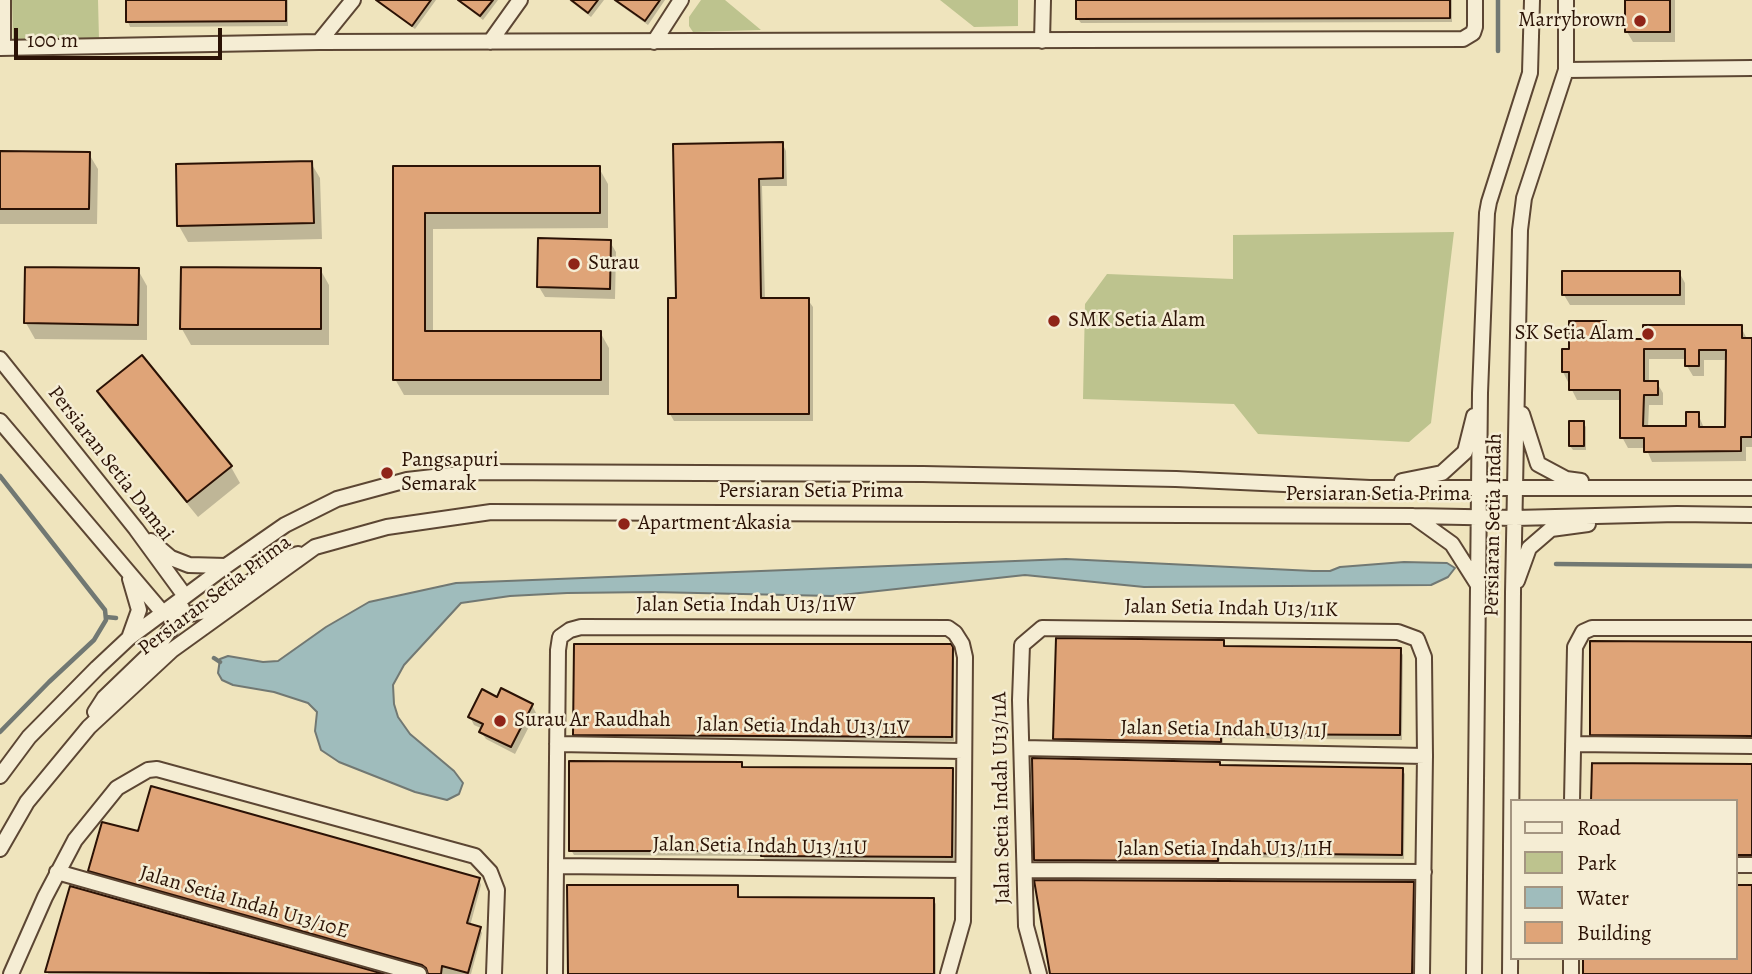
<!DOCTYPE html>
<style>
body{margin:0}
#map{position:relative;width:1752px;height:974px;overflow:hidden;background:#efe4bd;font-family:Alegreya,serif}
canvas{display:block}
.legend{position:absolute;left:1510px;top:799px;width:228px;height:161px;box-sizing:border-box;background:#f5edd4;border:2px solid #a49581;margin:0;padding:9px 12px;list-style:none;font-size:21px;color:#2b1205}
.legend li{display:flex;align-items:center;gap:14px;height:35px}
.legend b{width:35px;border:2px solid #a49581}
.scale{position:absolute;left:14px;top:28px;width:208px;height:32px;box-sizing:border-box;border:4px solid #2b1205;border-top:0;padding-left:9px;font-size:21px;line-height:24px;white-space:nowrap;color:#2b1205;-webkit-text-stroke:5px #f5edd4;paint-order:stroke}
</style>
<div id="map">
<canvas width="1752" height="974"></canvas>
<ul class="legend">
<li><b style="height:9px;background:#f5edd4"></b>Road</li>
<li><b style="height:19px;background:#bdc38e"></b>Park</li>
<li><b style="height:19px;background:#9fbcbc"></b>Water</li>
<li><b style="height:19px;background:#dfa478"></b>Building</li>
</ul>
<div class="scale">100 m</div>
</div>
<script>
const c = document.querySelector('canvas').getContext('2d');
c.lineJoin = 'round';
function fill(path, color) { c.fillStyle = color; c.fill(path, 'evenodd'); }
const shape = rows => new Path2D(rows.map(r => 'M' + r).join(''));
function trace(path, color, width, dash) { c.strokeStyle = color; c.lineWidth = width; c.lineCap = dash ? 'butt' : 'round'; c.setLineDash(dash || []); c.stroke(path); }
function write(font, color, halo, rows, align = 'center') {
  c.font = font + ' Alegreya,serif'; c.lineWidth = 5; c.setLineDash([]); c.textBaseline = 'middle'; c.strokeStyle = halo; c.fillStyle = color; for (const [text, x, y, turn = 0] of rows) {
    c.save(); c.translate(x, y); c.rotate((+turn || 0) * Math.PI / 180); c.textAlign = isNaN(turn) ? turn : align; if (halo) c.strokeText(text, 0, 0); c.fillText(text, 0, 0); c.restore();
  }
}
fill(shape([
 [12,0,98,0,99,39,13,41],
 [701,0,725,0,761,30,693,32,689,26,689,17],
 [940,0,1018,0,1018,26,974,27],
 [1454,232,1431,423,1409,442,1258,434,1234,404,1083,399,1085,304,1107,274,1233,279,1233,235]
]), '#bdc38e');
const water = shape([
 [1066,559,1313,571,1330,571,1340,567,1404,562,1447,563,1455,568,1448,577,1431,585,1144,587,1025,575,832,596,653,592,567,593,510,596,461,603,404,665,393,685,394,704,398,717,410,734,454,771,463,783,459,794,447,800,415,792,339,762,321,750,315,731,317,712,308,703,274,692,233,685,222,680,218,673,220,659,228,656,263,662,278,661,326,627,369,602,456,583,1066,559]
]);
fill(water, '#9fbcbc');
trace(water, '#717873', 2);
fill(shape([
 [127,0,288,0,288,26,130,27,128,22],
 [390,0,436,0,415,29,389,10,386,6],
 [457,0,498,0,483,20],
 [569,0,604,0,591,17],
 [613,0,665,0,648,25],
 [1078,0,1452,0,1452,22,1081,23,1078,19],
 [1627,0,1675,0,1675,42,1633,42,1627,32],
 [782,143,786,151,787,186,762,186,765,300,808,300,813,307,813,421,674,421,670,414,678,300],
 [0,153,89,154,98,169,97,224,0,224],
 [311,163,320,178,322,239,188,242,179,226],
 [395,168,599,168,608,184,608,228,433,229,433,333,600,332,609,348,609,395,404,395,395,379],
 [610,242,616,252,615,299,545,297,539,287],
 [320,269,329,285,329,345,191,345,182,329],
 [138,270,147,286,147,340,35,339,26,323],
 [1679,272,1685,283,1685,305,1570,305,1564,295],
 [1605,322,1611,333,1611,340,1645,340,1741,327,1747,339,1752,339,1752,447,1746,447,1746,461,1652,462,1646,448,1628,448,1622,437,1622,400,1577,400,1563,372,1570,351],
 [1649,359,1687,359,1687,366,1693,376,1704,376,1704,360,1727,360,1727,428,1704,428,1698,414,1687,428,1648,428,1649,405,1663,405,1663,393,1657,383,1649,383],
 [142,357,231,467,240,483,198,517,108,407,99,391],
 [1583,422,1586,427,1586,450,1573,450,1570,446],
 [1223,641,1225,646,1400,650,1403,655,1402,740,1223,738,1223,746,1058,743,1055,739],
 [1752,644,1752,741,1594,739,1591,734],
 [950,646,954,654,954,741,578,739,575,734],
 [498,699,532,705,536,713,515,754,486,739,481,732,483,729,474,725,470,717],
 [741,764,743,768,952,769,954,774,954,861,765,860,763,856,574,855,571,850],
 [1752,766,1752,860,1736,861,1736,801],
 [1221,767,1402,769,1405,774,1404,859,1220,857,1219,866,1038,865,1036,860],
 [139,833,479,880,481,885,470,926,480,929,482,933,471,974,430,974,426,969,93,875,90,871],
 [1413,883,1415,888,1414,974,1051,974],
 [737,887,740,898,933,899,936,904,936,974,569,974],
 [71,888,377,974,48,974]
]), '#0003');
trace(shape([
 [1498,51,1498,0],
 [0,476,105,610,106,620,94,640,49,682,0,732],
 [1556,564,1752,566],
 [106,617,116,618],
 [214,658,220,662]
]), '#717873', 4.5);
const building = shape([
 [126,0,286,0,286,21,126,22,126,0],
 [376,0,431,0,412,26,376,0],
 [458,0,493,0,480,16,458,0],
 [571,0,598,0,588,13,571,0],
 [615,0,660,0,645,21,615,0],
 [1076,0,1450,0,1450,18,1076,19,1076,0],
 [1625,0,1670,0,1670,32,1625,32,1625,0],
 [783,142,783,178,759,179,761,298,809,298,809,414,668,414,668,298,676,298,673,144,783,142],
 [0,151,90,152,89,209,0,209,0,151],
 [312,161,314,223,177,226,176,164,312,161],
 [393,166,600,166,600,213,425,213,425,331,601,331,601,380,393,380,393,166],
 [538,238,611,240,610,289,537,287,538,238],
 [25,267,139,268,138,325,24,323,25,267],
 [181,267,321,268,321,329,180,329,181,267],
 [1562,271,1680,271,1680,295,1562,295,1562,271],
 [1569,321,1606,321,1606,339,1643,339,1643,325,1742,325,1742,338,1752,338,1752,437,1741,437,1741,451,1644,452,1644,438,1620,438,1620,390,1569,390,1569,372,1562,372,1562,349,1569,349,1569,321],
 [1644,349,1685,349,1685,366,1699,366,1699,350,1726,350,1725,427,1699,427,1699,412,1686,412,1686,426,1643,426,1644,395,1658,395,1658,381,1644,381,1644,349],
 [142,355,232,466,187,502,97,391,142,355],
 [1569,421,1584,421,1584,446,1569,446,1569,421],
 [1056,638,1224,640,1224,646,1401,648,1400,735,1221,734,1221,742,1053,739,1056,638],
 [1590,641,1752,642,1752,736,1590,735,1590,641],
 [574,644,951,644,953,647,952,737,573,735,574,644],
 [501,688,533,704,511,747,479,732,483,724,468,717,482,689,497,697,501,688],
 [1032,758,1220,762,1220,765,1403,768,1402,855,1218,853,1218,861,1034,860,1032,758],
 [569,761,742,762,742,767,953,768,952,857,761,856,761,851,569,851,569,761],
 [1592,763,1752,764,1752,855,1736,855,1736,801,1591,801,1592,763],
 [151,786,480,878,467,923,481,927,468,973,442,966,441,974,428,974,426,968,422,965,88,871,102,822,138,831,151,786],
 [1034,880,1414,882,1412,974,1050,974,1034,880],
 [567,885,738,885,738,897,934,898,934,974,568,974,567,885],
 [1736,885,1752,885,1752,974,1583,974,1583,958,1736,958,1736,885],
 [70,886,384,974,45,972,70,886]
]);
fill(building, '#dfa478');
trace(building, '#2b1205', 2);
const minor = shape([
 [1042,41,1043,0],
 [319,42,353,0],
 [490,42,520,0],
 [654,42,681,0],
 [0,48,319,42,1463,39,1473,33,1475,27,1475,0],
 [3,48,3,0],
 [1566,70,1752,68],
 [0,359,136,529,185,596],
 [1522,414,1538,464,1566,479,1581,481],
 [0,421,163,613],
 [1402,481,1442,473,1465,452,1474,416],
 [1413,516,1452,544,1478,585],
 [151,541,171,558,189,565,226,566],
 [1517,581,1529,548,1551,529,1588,524],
 [163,613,180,616,206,611,249,583,277,562,298,554],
 [129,638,139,610,130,579],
 [95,712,104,698,159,645,180,616,182,608],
 [557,744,963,751],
 [1573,744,1752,746],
 [1022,748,1425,756],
 [0,776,29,737,97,668,129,638,226,566,285,525,337,499,407,480,477,472,923,474,1176,479,1370,488,1752,488],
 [1572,801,1575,647,1583,632,1592,628,1752,628],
 [0,849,27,802,89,727,172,650,315,547,387,527,491,512,1413,516,1515,518,1677,514,1752,515],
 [1736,865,1752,865],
 [556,866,963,870],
 [1025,870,1424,872],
 [57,872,419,974],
 [11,974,45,897,75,840,117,788,148,770,157,769,475,856,490,872,497,890,494,974],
 [555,974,558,650,560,637,570,630,581,627,948,628,955,633,962,644,965,657,963,921,948,974],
 [1039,974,1026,926,1020,700,1022,645,1042,628,1398,632,1417,639,1424,657,1425,756,1422,974],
 [1474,974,1480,393,1487,213,1489,202,1530,73,1532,0],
 [1510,974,1513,592,1520,230,1524,198,1566,70,1566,0],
 [1571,974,1571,958]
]);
trace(minor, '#5c4633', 18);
trace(minor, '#f5edd4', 14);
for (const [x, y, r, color] of [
 [1640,21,7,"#8f2418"],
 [574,264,7,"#8f2418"],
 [1054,321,7,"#8f2418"],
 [1648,334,7,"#8f2418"],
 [387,473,7,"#8f2418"],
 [624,524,7,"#8f2418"],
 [500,721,7,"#8f2418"]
]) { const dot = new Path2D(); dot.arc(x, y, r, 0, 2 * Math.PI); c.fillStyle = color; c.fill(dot); trace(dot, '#f5edd4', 2.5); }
write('21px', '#2b1205', '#f5edd4', [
 ["Marrybrown",1626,21,"right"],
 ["Surau",588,264],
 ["SMK Setia Alam",1068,321],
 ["SK Setia Alam",1634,334,"right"],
 ["Pangsapuri",401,461],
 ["Semarak",401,485],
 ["Apartment Akasia",638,524],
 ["Surau Ar Raudhah",514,721]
], 'left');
write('21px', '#2b1205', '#f5edd4', [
 ["Persiaran Setia Damai",110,464,52],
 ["Persiaran Setia Prima",811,492],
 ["Persiaran Setia Prima",1378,495],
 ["Persiaran Setia Indah",1494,525,-89],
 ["Persiaran Setia Prima",215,596,-37],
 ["Jalan Setia Indah U13/11W",746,606],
 ["Jalan Setia Indah U13/11K",1231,609,1],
 ["Jalan Setia Indah U13/11V",803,727,1],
 ["Jalan Setia Indah U13/11J",1224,730,1],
 ["Jalan Setia Indah U13/11A",1002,798,-91],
 ["Jalan Setia Indah U13/11U",760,847,1],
 ["Jalan Setia Indah U13/11H",1225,850],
 ["Jalan Setia Indah U13/10E",244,903,16]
]);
</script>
